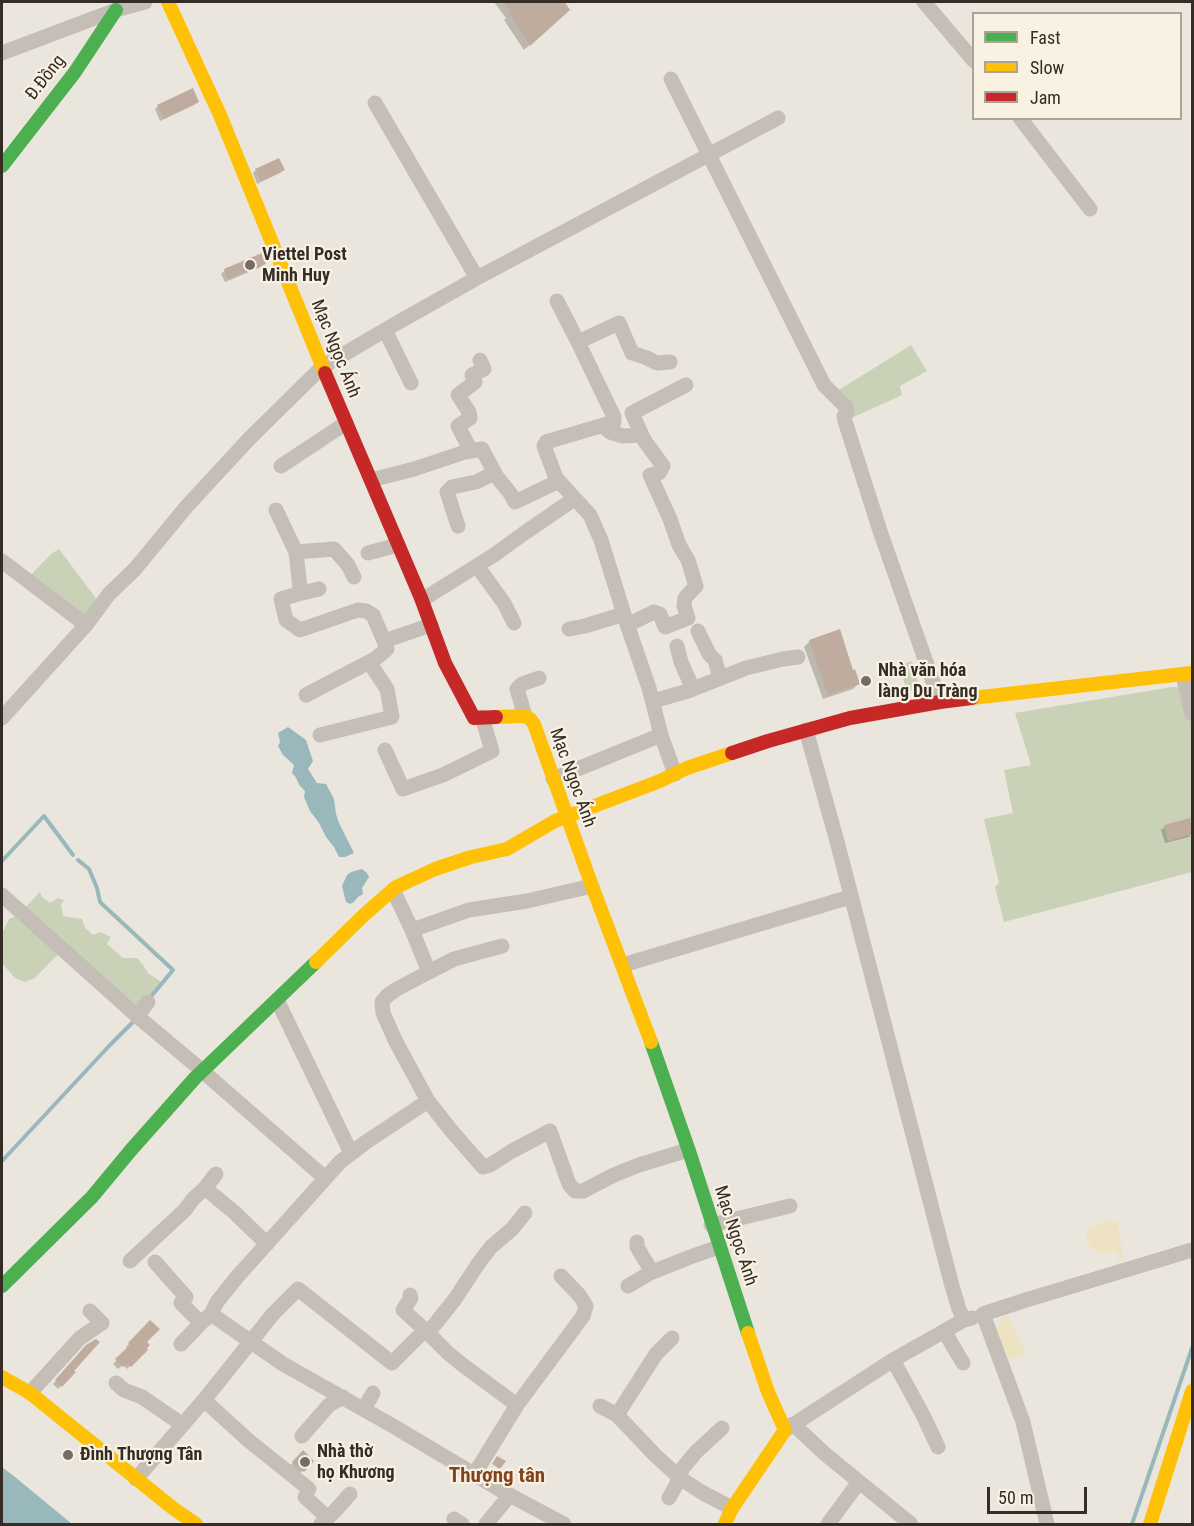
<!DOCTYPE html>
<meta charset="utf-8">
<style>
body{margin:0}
#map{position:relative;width:1194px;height:1526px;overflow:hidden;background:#ebe6dd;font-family:"Roboto Condensed",sans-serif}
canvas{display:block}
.frame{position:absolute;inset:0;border:3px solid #342c25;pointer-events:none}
.legend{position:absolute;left:972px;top:12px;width:210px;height:108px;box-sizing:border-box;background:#f9f2e3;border:2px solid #aaa397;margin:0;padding:8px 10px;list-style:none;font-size:18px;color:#342c25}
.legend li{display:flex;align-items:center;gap:12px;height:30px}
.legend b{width:30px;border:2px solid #aaa397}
.scale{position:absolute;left:987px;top:1487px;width:100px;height:27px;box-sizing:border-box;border:3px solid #342c25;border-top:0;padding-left:8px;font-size:18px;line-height:21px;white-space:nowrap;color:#342c25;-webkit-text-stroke:4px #f9f2e3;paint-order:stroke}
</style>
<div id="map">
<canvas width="1194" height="1526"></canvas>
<div class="frame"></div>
<ul class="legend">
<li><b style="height:8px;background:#4caf50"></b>Fast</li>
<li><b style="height:8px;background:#ffc107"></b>Slow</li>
<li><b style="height:8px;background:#c62828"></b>Jam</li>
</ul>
<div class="scale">50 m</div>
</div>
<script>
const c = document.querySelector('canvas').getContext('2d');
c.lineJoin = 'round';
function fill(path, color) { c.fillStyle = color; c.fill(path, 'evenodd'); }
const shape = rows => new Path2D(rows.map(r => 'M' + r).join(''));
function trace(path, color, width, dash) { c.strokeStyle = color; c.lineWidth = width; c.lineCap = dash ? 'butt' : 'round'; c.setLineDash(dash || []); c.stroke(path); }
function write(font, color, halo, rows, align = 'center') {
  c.font = font + ' "Roboto Condensed",sans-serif'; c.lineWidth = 4.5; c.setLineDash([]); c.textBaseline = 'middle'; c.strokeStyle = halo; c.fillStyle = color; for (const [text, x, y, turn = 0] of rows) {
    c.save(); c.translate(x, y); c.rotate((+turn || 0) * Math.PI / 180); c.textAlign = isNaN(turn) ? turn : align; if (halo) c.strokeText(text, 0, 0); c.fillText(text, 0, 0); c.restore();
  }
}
fill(shape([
 [911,345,927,371,900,386,902,395,845,421,834,393],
 [59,549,101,605,86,625,27,579,51,554],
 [912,661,920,689,907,692,899,665],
 [1172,687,1192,688,1192,757,1191,758,1192,763,1192,872,1004,922,995,887,999,883,984,819,1013,813,1004,770,1031,765,1015,713],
 [40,892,42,897,50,903,58,898,64,900,61,905,63,916,82,919,85,928,93,935,100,932,111,937,107,944,123,958,137,958,143,965,148,973,164,984,137,1016,63,949,35,978,25,982,15,978,2,963,2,934,9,919,17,916]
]), '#c9d1b6');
fill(shape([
 [1106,1221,1117,1221,1124,1261,1119,1261,1116,1251,1103,1254,1094,1251,1089,1245,1086,1233,1089,1228],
 [1002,1316,1008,1316,1026,1354,1013,1359,1009,1359,1004,1355,995,1329,999,1326]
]), '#ede3c2');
fill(shape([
 [288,727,306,740,313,761,308,769,317,783,326,784,334,799,336,814,339,823,354,853,345,857,339,857,334,847,326,837,319,823,310,811,304,797,305,791,300,786,295,776,292,773,294,765,283,755,278,746,280,742,278,733],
 [362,869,367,873,369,877,362,888,363,894,358,897,354,902,350,904,346,902,342,886,347,875,351,872],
 [2,1467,15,1477,72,1524,2,1524]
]), '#98b8bc');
fill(shape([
 [494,2,564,2,568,10,524,50,504,20,506,18],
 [197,102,194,105,160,121,155,109,158,106],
 [256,170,283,170,280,173,257,184,253,173],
 [265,263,261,267,225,282,221,274,225,270],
 [810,641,852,672,858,684,853,689,823,699,804,647],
 [1189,820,1192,832,1189,837,1165,843,1161,830,1165,827],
 [150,1322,145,1342,146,1350,127,1369,123,1365,118,1369,113,1364,128,1349,126,1347],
 [87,1347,72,1371,73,1373,58,1389,53,1384],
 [303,1452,312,1461,299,1474,290,1466]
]), '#0003');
trace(shape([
 [78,860,89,869,97,888,100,902,173,970,149,999],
 [2,861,44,816,73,855],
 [2,1161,110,1045,135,1020],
 [1132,1524,1192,1348]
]), '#98b8bc', 4);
fill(shape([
 [503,2,565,2,570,10,530,46,509,13,511,12],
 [193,88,199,102,164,119,157,105],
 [279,158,285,170,261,181,255,169],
 [262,253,266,264,228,279,224,269],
 [840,629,853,670,855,669,860,684,828,695,809,640],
 [1190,818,1192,827,1192,834,1168,841,1164,825],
 [150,1320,160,1329,147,1342,150,1345,147,1348,148,1350,131,1367,127,1363,123,1367,115,1359,130,1345,128,1343],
 [96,1339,100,1342,74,1371,76,1372,62,1387,55,1380,86,1345],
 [303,1450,314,1461,304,1472,292,1462],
 [497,1456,506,1461,500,1469,492,1464]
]), '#bfac9e');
trace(shape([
 [924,2,974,61],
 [2,53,116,10,145,2],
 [671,79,824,385,846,407,847,413,844,416,845,421,880,531,940,702],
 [375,103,477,278],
 [1020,118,1090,209],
 [557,301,578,342],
 [385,330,411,383],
 [670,362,657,363,647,358,632,353,619,323,578,342,614,417,614,422,546,442,544,446,556,478,590,515,601,540,628,627,649,688,661,735,675,774],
 [603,426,610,432,623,436,641,435],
 [471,451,458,426,470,418,469,412,458,395,475,382,472,375,484,369,480,360],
 [281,466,346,423],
 [371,480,414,469,465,452,482,449,497,477,510,493,515,502,559,481],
 [276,510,296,552],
 [458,526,447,492,452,487,476,482,495,473],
 [368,553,398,545],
 [2,561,86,625],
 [477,566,504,603,514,623],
 [354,577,348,565,334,549,296,552,300,588,298,594,281,599,286,620,300,630,358,610,366,611,373,615,384,641,431,625],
 [298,594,319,589],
 [422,600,494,555,523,534,574,499],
 [627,625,654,612,660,614,665,627,688,618,684,606,685,598,696,586,688,560,679,545,670,519,650,475,659,473,663,466,644,440,632,413,686,385],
 [569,629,585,626,624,614],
 [698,631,709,654,715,660,720,678],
 [677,646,681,662,693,689],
 [1183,675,1192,714],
 [306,695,375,659,387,649,384,641],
 [653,701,688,691,746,668,783,659,798,657],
 [525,716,517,689,522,684,539,678],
 [2,718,86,625,109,594,135,569,187,506,249,439,322,367,397,323,477,278,778,118],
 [806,730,838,845,952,1286,959,1309,964,1320],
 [320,735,392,717,387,689,369,662],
 [385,750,403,789,443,775,492,751,482,717],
 [553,779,661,735],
 [393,890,412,930],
 [2,895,137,1016,199,1068,325,1178],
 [623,965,850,897],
 [429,972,454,959,502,946],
 [277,1000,351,1153],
 [137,1016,148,1002],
 [428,1101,396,1042,383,1013,382,1002,388,995,397,989,429,972,412,930,469,910,527,901,592,886],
 [205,1188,216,1174],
 [711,1225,790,1206],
 [637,1242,637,1247,652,1272],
 [130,1261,185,1210,193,1199,205,1188,235,1213,267,1244],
 [155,1262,186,1297,181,1303,201,1323,211,1314],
 [628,1286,650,1273,690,1257,719,1247],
 [410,1295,411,1298,403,1310,425,1330],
 [944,1331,963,1363],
 [428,1333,455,1299,478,1264,491,1247,512,1229,525,1213],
 [672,1338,656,1354,617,1415,654,1454,680,1478,703,1493,732,1508],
 [181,1344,201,1323],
 [893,1360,923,1415,938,1447],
 [116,1383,124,1390,142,1397,183,1425],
 [30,1393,80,1338,102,1323,90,1311],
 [204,1400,248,1440,309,1489],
 [517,1405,583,1316,586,1306,580,1296,561,1276],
 [600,1406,617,1415],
 [364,1409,373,1393],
 [793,1424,825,1454,911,1524],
 [785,1430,893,1360,964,1320,972,1318],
 [302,1436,329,1405,343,1397],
 [136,1479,204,1400,273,1314,298,1289,392,1363,425,1330,448,1353,464,1366,517,1405,474,1475],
 [305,1497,328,1518],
 [669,1498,680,1478,682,1469,696,1452,722,1428],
 [454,1519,462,1524],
 [321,1524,334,1512,350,1494],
 [486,1524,509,1496],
 [564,1524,504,1492,393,1426,283,1364,211,1314,217,1302,237,1277,340,1162,366,1142,428,1101,450,1129,483,1167,490,1165,512,1151,550,1131,569,1184,575,1191,583,1191,614,1175,639,1165,688,1150],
 [828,1524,859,1482],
 [1047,1524,1023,1422,983,1314,1026,1300,1192,1250]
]), '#c4beb6', 15);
trace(shape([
 [2,166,75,72,116,10],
 [651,1042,689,1151,748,1333],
 [2,1286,92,1197,131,1150,195,1078,316,962]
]), '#4caf50', 14);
trace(shape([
 [168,2,220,115,325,373],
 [972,698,1192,673],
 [496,717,525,716,530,719,534,724,592,886,651,1042],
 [316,962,365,914,396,887,435,869,471,857,507,849,555,821,660,781,687,768,732,753],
 [2,1377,30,1393,174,1509,196,1524],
 [725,1524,731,1510,785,1430,768,1392,748,1333],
 [1150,1524,1192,1391]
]), '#ffc107', 14);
trace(shape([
 [325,373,421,598,445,663,474,718,496,717],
 [732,753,768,741,850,718,940,702,972,698]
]), '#c62828', 14);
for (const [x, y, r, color] of [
 [250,265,6,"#746d65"],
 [866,681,6,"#746d65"],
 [68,1455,6,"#746d65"],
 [305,1462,6,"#746d65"]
]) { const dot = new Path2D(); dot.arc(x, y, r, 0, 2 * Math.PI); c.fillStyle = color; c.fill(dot); trace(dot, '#f9f2e3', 2); }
write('18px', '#342c25', '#f9f2e3', [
 ["Đ.Đồng",46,78,-52],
 ["Mạc Ngọc Ánh",335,349,68],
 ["Mạc Ngọc Ánh",572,778,70],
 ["Mạc Ngọc Ánh",735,1236,72]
]);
write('bold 18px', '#342c25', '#f9f2e3', [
 ["Viettel Post",262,255],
 ["Minh Huy",262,276],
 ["Nhà văn hóa",878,671],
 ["làng Du Tràng",878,692],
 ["Nhà thờ",317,1452],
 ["họ Khương",317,1473],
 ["Đình Thượng Tân",80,1455]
], 'left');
write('bold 21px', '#84431d', '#f9f2e3', [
 ["Thượng tân",497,1477]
]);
</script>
